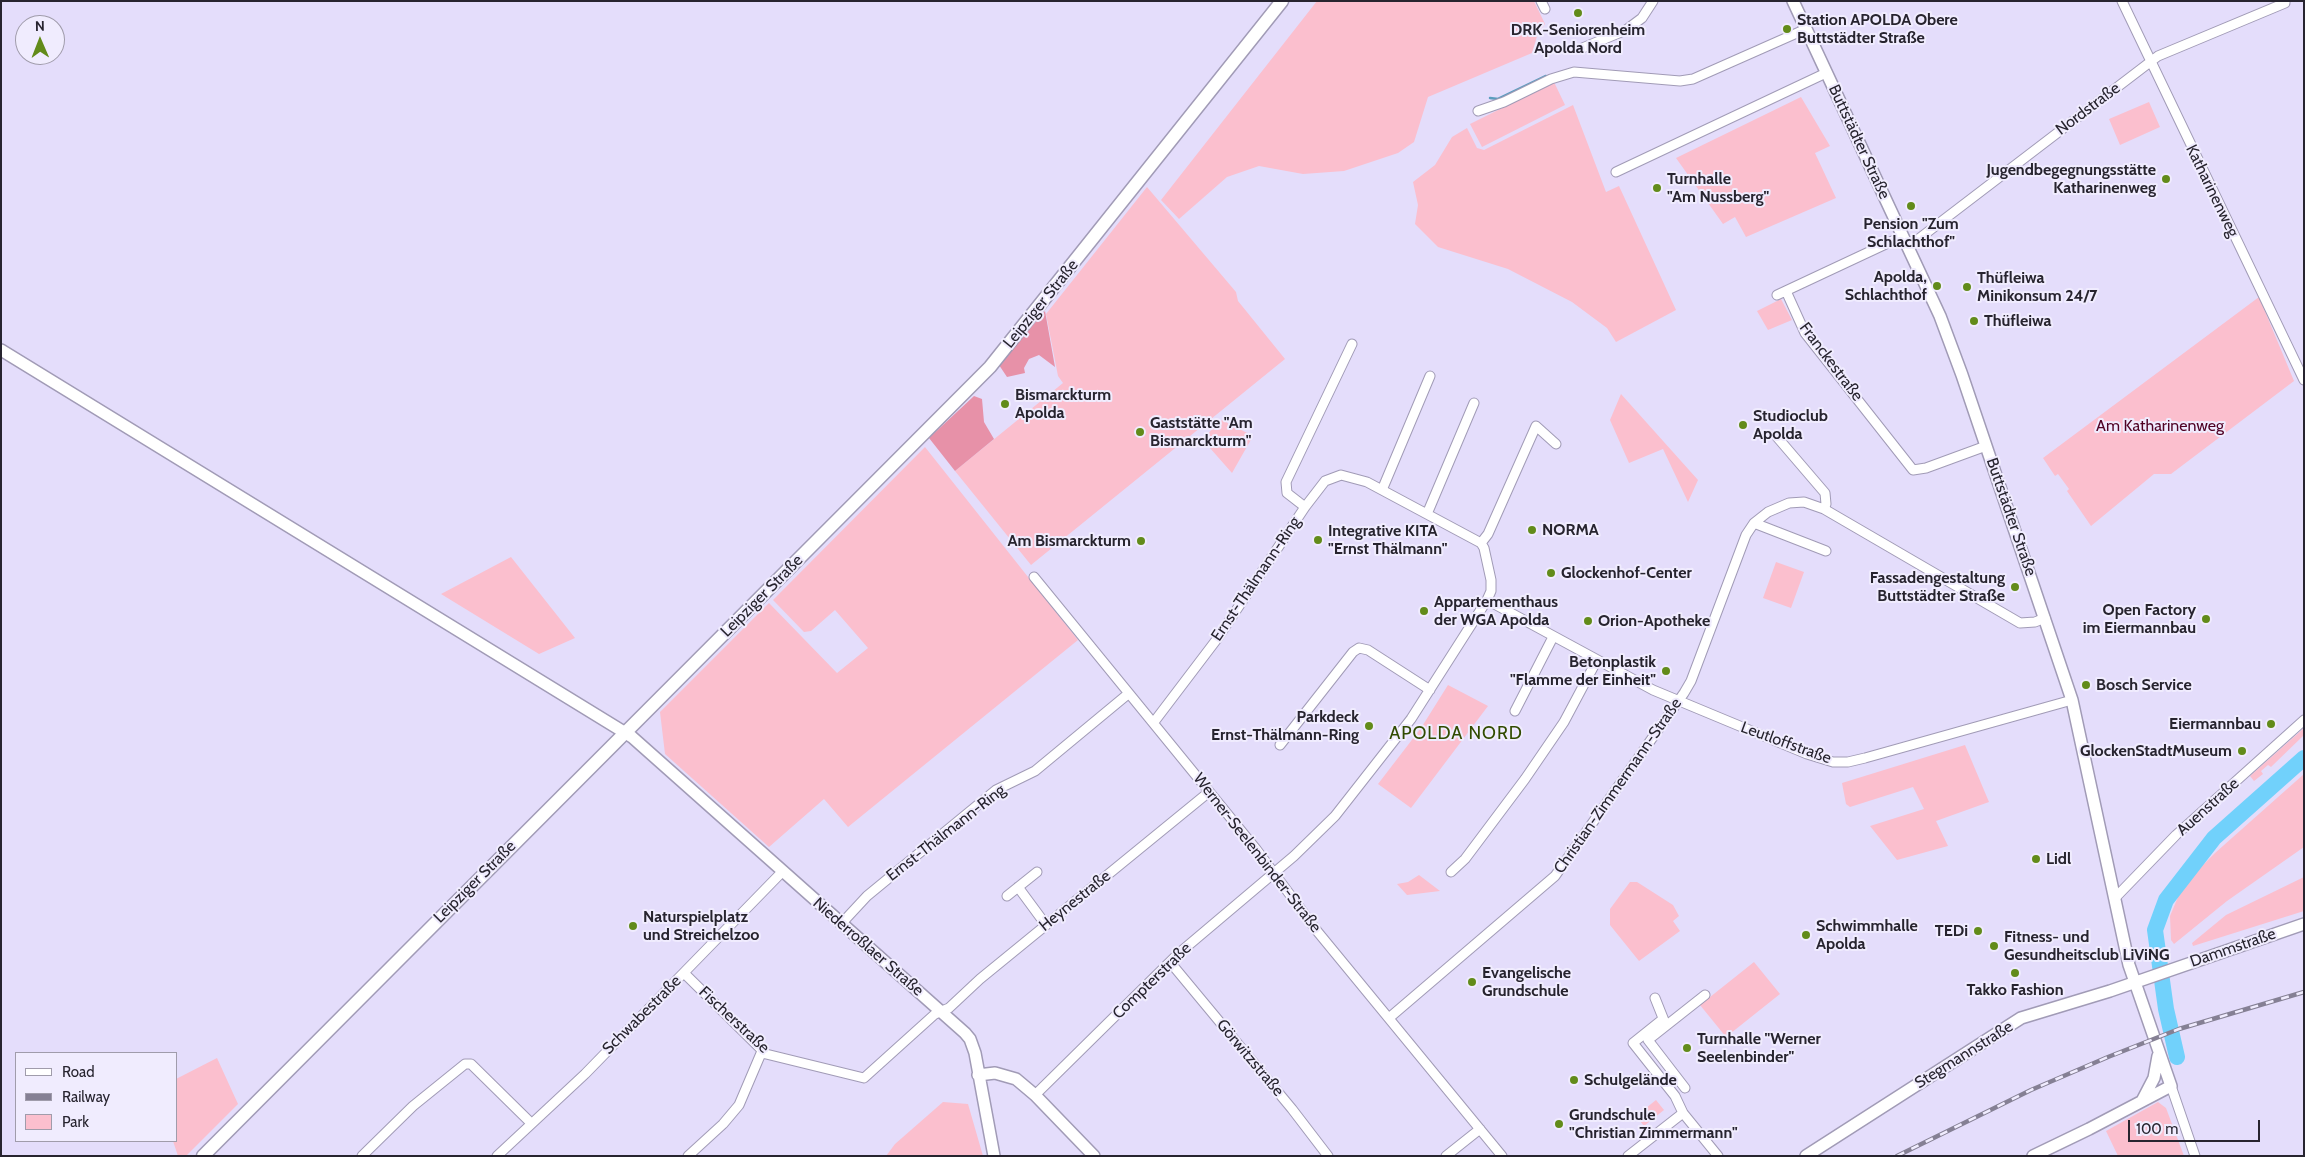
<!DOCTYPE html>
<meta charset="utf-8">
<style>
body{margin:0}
#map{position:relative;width:2305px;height:1157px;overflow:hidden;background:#e4ddfb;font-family:Cabin,sans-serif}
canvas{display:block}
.frame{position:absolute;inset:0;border:2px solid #27242f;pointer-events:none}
.legend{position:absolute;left:15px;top:1052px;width:162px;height:90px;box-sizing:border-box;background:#f0ecfe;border:1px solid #a09cab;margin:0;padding:6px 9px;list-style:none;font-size:15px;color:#27242f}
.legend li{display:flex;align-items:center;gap:10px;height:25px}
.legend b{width:25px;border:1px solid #a09cab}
.north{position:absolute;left:15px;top:15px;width:50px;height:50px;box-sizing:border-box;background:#f0ecfe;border:1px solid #a09cab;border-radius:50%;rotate:359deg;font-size:14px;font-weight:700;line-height:20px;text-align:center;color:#27242f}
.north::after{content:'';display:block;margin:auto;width:18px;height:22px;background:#628b1a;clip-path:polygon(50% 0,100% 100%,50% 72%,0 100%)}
.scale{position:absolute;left:2128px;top:1120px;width:132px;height:22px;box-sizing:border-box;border:2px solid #27242f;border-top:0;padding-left:6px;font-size:15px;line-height:18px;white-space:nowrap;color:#27242f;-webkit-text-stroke:4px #f0ecfe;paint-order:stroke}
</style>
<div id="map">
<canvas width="2305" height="1157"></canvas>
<div class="frame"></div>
<ul class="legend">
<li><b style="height:6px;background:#fff"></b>Road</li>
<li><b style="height:6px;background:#858094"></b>Railway</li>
<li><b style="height:14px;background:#fbbfce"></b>Park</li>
</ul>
<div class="north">N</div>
<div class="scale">100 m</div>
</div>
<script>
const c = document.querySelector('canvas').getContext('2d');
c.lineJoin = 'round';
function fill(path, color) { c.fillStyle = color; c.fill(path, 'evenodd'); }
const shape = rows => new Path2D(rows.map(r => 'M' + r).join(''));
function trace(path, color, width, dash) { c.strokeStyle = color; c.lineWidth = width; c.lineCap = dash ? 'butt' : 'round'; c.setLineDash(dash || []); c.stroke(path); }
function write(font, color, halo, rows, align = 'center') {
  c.font = font + ' Cabin,sans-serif'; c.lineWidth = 4; c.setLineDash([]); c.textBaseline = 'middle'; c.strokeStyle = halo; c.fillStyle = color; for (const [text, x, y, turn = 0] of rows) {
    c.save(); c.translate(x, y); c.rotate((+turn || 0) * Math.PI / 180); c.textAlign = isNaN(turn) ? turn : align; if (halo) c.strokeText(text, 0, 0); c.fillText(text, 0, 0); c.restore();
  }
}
fill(shape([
 [1317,1,1534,1,1545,24,1538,33,1532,53,1428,97,1414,142,1398,153,1344,171,1303,174,1259,166,1227,177,1179,219,1161,200],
 [1554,82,1565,105,1482,147,1470,124],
 [1801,97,1830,146,1815,153,1836,198,1746,237,1735,217,1723,224,1676,158],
 [2149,102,2160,127,2120,145,2109,119],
 [1573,105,1606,192,1619,186,1676,310,1616,342,1607,328,1572,302,1508,269,1438,247,1415,224,1418,205,1413,182,1435,165,1452,137,1467,128,1477,148,1484,150],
 [1147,187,1236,292,1238,301,1285,359,1031,565,955,471,1063,383,1058,376,1046,314],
 [2259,297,2294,381,2171,474,2154,474,2091,526,2067,491,2069,489,2058,474,2055,476,2043,458],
 [1781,299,1792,320,1768,330,1757,311],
 [1621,394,1698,480,1688,502,1663,449,1629,463,1610,420],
 [1222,420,1253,436,1232,473,1202,439],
 [925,447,1078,640,848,827,824,799,769,847,665,754,660,712,769,603,837,673,868,648,835,610,811,631,804,632,773,600],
 [511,557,575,638,539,654,441,594],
 [1776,562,1804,572,1791,608,1763,598],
 [1448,685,1488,706,1411,808,1378,784,1421,728],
 [2304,728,2304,735,2271,767,2268,765,2261,771,2263,774,2254,781,2250,776],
 [1965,745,1989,802,1936,821,1948,846,1897,860,1870,826,1924,809,1913,787,1850,807,1846,804,1842,783],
 [2304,774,2304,847,2227,901,2174,944,2171,940,2170,916,2183,885,2215,853],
 [1419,875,1440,891,1407,895,1397,884,1408,882],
 [2304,877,2304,911,2193,946,2192,943,2226,915],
 [1630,882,1637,882,1673,905,1679,916,1673,921,1680,931,1639,961,1610,925,1610,909],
 [1754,962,1780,994,1726,1037,1700,1005],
 [217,1058,238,1104,186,1156,178,1156,173,1141,176,1141,176,1079],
 [1656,1100,1664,1110,1644,1126,1636,1116],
 [943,1102,968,1104,983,1156,886,1156,895,1144],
 [2158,1102,2166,1108,2184,1156,2118,1156,2106,1131]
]), '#fbbfce');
fill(shape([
 [1045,311,1055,367,1039,355,1029,359,1024,368,1025,373,1007,377,999,365],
 [974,396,982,399,984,422,994,439,955,471,929,438]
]), '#e791a8');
trace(shape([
 [1490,98,1498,99,1546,76]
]), '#5b9dbe', 2.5);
trace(shape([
 [2177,1057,2166,1009,2155,930,2166,900,2214,838,2304,758]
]), '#71d1fb', 16);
const street = shape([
 [1541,1,1545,9],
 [2122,1,2304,380],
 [1580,49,1626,30,1642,18,1653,1],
 [1478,111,1504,102,1551,79,1574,72,1680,81,1693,79,1806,29],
 [1616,172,1826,73],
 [1908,247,2158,56,2285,3,2285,1],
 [1786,291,1805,333,1913,470,1926,468,1986,446],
 [1777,295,1903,236],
 [1777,437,1825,493,1826,504,1824,509],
 [1382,490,1430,376],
 [1305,507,1287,493,1286,482,1352,344],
 [1427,514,1474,403],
 [1754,523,1826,551],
 [1481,543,1488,534,1536,426,1556,444],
 [1034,577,1256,849,1317,931,1502,1156],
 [1487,600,1653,690,1807,754,1833,762,1848,762,1865,758,2072,700],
 [1515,711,1553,637],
 [1280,745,1353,652,1359,648,1368,650,1430,690],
 [1451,872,1465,859,1525,779,1564,722,1597,660],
 [1018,887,1046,925],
 [1007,896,1037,872],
 [2116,897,2176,835,2304,720],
 [841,924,867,896,996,790,1035,771,1128,694],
 [1170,962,1292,1109,1328,1156],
 [684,973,766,1054,864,1078,935,1014,949,1008,980,979,1209,792],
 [1655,998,1665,1023],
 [1389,1018,1555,876,1684,693,1691,681,1746,535,1754,523,1768,512,1789,503,1804,502,1824,509,2020,623,2035,622,2045,618],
 [1663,1019,1633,1043,1675,1096,1683,1113,1718,1156],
 [2171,1086,2195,1156],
 [1685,1088,1648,1040,1705,995],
 [1035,1095,1178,954,1294,856,1335,816,1411,719,1487,600,1491,591,1491,580,1484,548,1481,543,1367,482,1341,475,1325,481,1305,507,1217,639,1154,722],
 [362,1156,413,1106,465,1064,471,1064,531,1123],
 [497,1156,585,1074,783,871],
 [688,1156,723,1124,739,1105,762,1051],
 [1446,1156,1480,1129],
 [1628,1156,1683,1113]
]);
const secondary = shape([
 [1793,1,1940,316,1962,375,2072,700,2129,965,2171,1086,2089,1129,2033,1156],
 [1,350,632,737,965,1033,970,1039,975,1053,994,1156],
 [978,1075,995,1073,1016,1079,1035,1095,1094,1156],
 [2142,1101,2154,1078,2158,1056],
 [1806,1156,2021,1018,2110,991,2304,924]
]);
const primary = shape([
 [203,1156,990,367,1282,1]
]);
trace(street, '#a19bb6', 11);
trace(secondary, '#a19bb6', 14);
trace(primary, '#a19bb6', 15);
trace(street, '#fff', 9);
trace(secondary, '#fff', 11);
trace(primary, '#fff', 12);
const rail = shape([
 [1897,1156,2031,1090,2108,1057,2179,1029,2304,992]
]);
trace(rail, '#858094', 4.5);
trace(rail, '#f0ecfe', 2.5, [8]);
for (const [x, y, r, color] of [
 [1578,13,5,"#628b1a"],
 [1787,29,5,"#628b1a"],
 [2166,179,5,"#628b1a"],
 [1657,188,5,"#628b1a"],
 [1911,206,5,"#628b1a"],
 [1937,286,5,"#628b1a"],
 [1967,287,5,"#628b1a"],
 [1974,321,5,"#628b1a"],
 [1005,404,5,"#628b1a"],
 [1743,425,5,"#628b1a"],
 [1140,432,5,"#628b1a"],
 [1532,530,5,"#628b1a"],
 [1318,540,5,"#628b1a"],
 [1141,541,5,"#628b1a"],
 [1551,573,5,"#628b1a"],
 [2015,587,5,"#628b1a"],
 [1424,611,5,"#628b1a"],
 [2206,619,5,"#628b1a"],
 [1588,621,5,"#628b1a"],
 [1666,671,5,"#628b1a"],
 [2086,685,5,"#628b1a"],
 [2271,724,5,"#628b1a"],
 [1369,726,5,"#628b1a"],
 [2242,751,5,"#628b1a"],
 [2036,859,5,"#628b1a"],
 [633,926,5,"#628b1a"],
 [1978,931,5,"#628b1a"],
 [1806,935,5,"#628b1a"],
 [1994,946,5,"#628b1a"],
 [2015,973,5,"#628b1a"],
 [1472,982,5,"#628b1a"],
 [1687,1048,5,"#628b1a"],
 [1574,1080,5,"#628b1a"],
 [1559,1124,5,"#628b1a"]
]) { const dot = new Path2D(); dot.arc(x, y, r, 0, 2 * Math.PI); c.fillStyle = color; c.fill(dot); trace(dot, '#f0ecfe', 2); }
write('bold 16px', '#27242f', '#f0ecfe', [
 ["Station APOLDA Obere",1797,20],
 ["Buttstädter Straße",1797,38],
 ["DRK-Seniorenheim",1578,30,"center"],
 ["Apolda Nord",1578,48,"center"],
 ["Jugendbegegnungsstätte",2156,170,"right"],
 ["Katharinenweg",2156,188,"right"],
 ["Turnhalle",1667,179],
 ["\"Am Nussberg\"",1667,197],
 ["Pension \"Zum",1911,224,"center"],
 ["Schlachthof\"",1911,242,"center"],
 ["Apolda,",1927,277,"right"],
 ["Schlachthof",1927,295,"right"],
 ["Thüfleiwa",1977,278],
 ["Minikonsum 24/7",1977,296],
 ["Thüfleiwa",1984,321],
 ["Bismarckturm",1015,395],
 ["Apolda",1015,413],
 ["Studioclub",1753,416],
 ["Apolda",1753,434],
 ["Gaststätte \"Am",1150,423],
 ["Bismarckturm\"",1150,441],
 ["NORMA",1542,530],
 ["Integrative KITA",1328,531],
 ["\"Ernst Thälmann\"",1328,549],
 ["Am Bismarckturm",1131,541,"right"],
 ["Glockenhof-Center",1561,573],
 ["Fassadengestaltung",2005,578,"right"],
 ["Buttstädter Straße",2005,596,"right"],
 ["Appartementhaus",1434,602],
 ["der WGA Apolda",1434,620],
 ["Open Factory",2196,610,"right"],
 ["im Eiermannbau",2196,628,"right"],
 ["Orion-Apotheke",1598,621],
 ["Betonplastik",1656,662,"right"],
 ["\"Flamme der Einheit\"",1656,680,"right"],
 ["Bosch Service",2096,685],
 ["Parkdeck",1359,717,"right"],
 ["Ernst-Thälmann-Ring",1359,735,"right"],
 ["Eiermannbau",2261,724,"right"],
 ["GlockenStadtMuseum",2232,751,"right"],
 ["Lidl",2046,859],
 ["Naturspielplatz",643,917],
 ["und Streichelzoo",643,935],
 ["Schwimmhalle",1816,926],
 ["Apolda",1816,944],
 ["TEDi",1968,931,"right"],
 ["Fitness- und",2004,937],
 ["Gesundheitsclub LiViNG",2004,955],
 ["Evangelische",1482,973],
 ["Grundschule",1482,991],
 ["Takko Fashion",2015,990,"center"],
 ["Turnhalle \"Werner",1697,1039],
 ["Seelenbinder\"",1697,1057],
 ["Schulgelände",1584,1080],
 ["Grundschule",1569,1115],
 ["\"Christian Zimmermann\"",1569,1133]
], 'left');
write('16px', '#27242f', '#f0ecfe', [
 ["Nordstraße",2088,109,-37],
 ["Buttstädter Straße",1859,142,65],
 ["Katharinenweg",2212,191,64],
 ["Leipziger Straße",1041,304,-51],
 ["Franckestraße",1831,362,53],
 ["Buttstädter Straße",2011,517,71],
 ["Ernst-Thälmann-Ring",1256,579,-56],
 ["Leipziger Straße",762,596,-45],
 ["Leutloffstraße",1786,743,20],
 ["Christian-Zimmermann-Straße",1618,786,-55],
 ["Auenstraße",2208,807,-42],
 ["Ernst-Thälmann-Ring",946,833,-38],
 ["Werner-Seelenbinder-Straße",1257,853,52],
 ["Leipziger Straße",475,882,-45],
 ["Heynestraße",1075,901,-39],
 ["Niederroßlaer Straße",868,947,41],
 ["Dammstraße",2233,948,-19],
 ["Compterstraße",1152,981,-44],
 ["Schwabestraße",642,1015,-45],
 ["Fischerstraße",734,1020,43],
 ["Stegmannstraße",1964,1055,-32],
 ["Görwitzstraße",1250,1058,50]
]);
write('16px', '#500224', '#f0ecfe', [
 ["Am Katharinenweg",2160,426]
]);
c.letterSpacing = '1px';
write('18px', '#314b00', '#f0ecfe', [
 ["APOLDA NORD",1456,734]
]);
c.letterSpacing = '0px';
</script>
